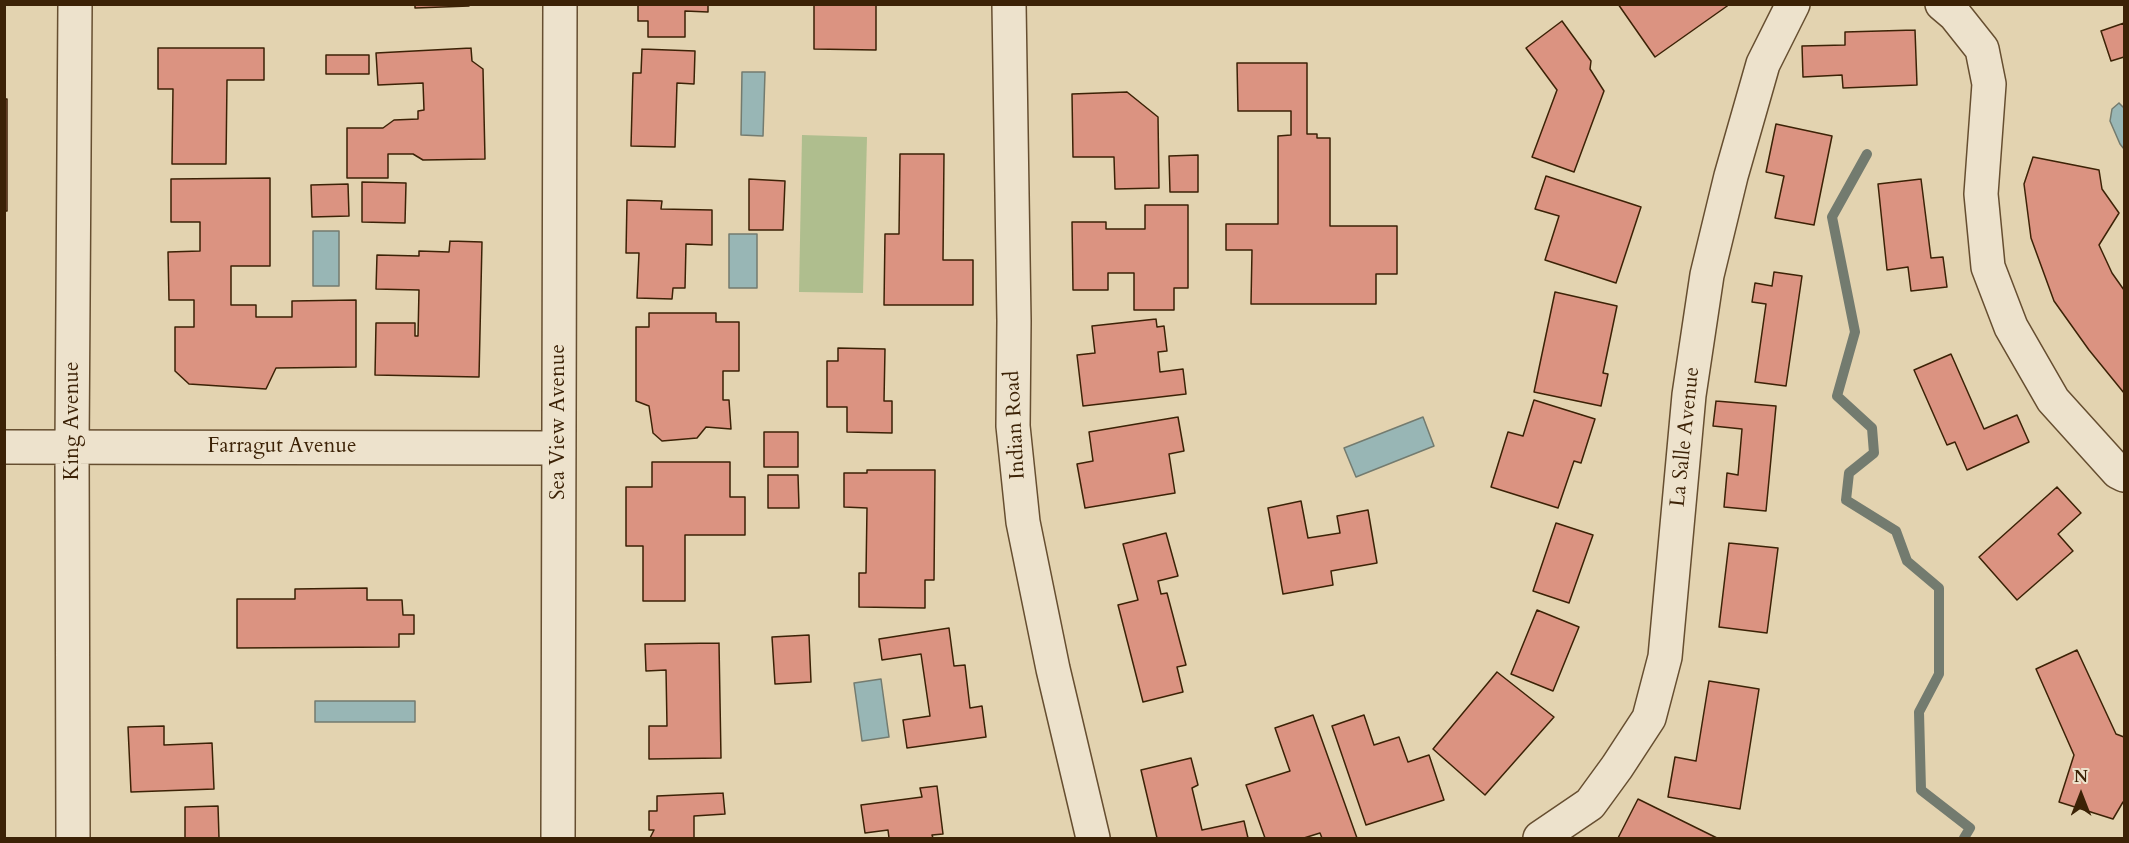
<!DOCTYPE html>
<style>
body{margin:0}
#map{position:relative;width:2129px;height:843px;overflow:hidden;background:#e3d3b0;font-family:Cardo,serif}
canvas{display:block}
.frame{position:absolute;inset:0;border:6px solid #3c2206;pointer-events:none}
.north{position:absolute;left:2051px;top:765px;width:60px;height:60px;-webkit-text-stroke:4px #ede2cc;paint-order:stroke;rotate:0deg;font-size:16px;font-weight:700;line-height:24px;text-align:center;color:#3c2206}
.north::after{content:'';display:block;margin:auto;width:21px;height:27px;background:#3c2206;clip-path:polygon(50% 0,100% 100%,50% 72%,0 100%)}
</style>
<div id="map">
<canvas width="2129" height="843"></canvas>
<div class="frame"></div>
<div class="north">N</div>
</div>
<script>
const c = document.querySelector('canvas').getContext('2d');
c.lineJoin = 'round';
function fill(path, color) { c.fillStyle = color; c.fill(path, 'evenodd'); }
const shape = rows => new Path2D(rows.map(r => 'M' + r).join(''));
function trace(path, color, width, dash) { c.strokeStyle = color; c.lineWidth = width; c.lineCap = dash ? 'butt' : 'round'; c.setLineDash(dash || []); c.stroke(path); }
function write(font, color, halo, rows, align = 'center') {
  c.font = font + ' Cardo,serif'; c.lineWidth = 6; c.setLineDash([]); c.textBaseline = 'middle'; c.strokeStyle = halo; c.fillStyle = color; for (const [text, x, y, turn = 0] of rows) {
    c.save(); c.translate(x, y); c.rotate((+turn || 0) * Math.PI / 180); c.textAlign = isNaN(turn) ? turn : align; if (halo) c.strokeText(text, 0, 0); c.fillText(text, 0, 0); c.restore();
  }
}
fill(shape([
 [802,135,867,137,863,293,799,292]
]), '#afbe8e');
const water = shape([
 [742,72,765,72,763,136,741,135,742,72],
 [2119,103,2124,108,2124,149,2120,144,2110,121,2112,109,2119,103],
 [313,231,339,231,339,286,313,286,313,231],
 [729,234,757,234,757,288,729,288,729,234],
 [1423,417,1434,446,1356,477,1344,448,1423,417],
 [881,679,889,737,862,741,854,683,881,679],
 [315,701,415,701,415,722,315,722,315,701]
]);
fill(water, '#98b6b5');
trace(water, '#737b6f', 1.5);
trace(shape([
 [1867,154,1832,217,1855,332,1837,396,1872,428,1874,453,1849,473,1846,500,1896,531,1907,561,1939,588,1939,674,1919,712,1921,790,1970,828,1964,838]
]), '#737b6f', 10);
const building = shape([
 [415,4,469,4,469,6,415,8,415,4],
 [638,4,708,4,708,12,685,11,685,37,648,37,648,21,638,21,638,4],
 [814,4,876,4,876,50,814,49,814,4],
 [1618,4,1730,4,1655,57,1618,4],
 [1562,21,1591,61,1590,69,1604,91,1574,172,1532,157,1557,90,1526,48,1562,21],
 [2124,23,2124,57,2111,61,2101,31,2124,23],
 [1915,30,1917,85,1843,88,1842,75,1803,77,1802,46,1845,45,1845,32,1915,30],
 [158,48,264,48,264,80,227,80,226,164,172,164,173,89,158,89,158,48],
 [471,48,472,61,483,69,485,159,423,160,413,154,388,154,388,178,347,178,347,128,383,128,394,120,418,119,418,111,424,110,423,83,378,85,376,53,471,48],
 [642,49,695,51,694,84,677,83,675,147,631,146,633,73,641,73,642,49],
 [326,55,369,55,369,74,326,74,326,55],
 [1237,63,1307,63,1307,134,1317,134,1317,138,1330,138,1330,226,1397,226,1397,274,1376,274,1376,304,1251,304,1252,250,1226,250,1226,224,1278,224,1278,136,1291,135,1291,111,1238,111,1237,63],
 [1127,92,1158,117,1159,188,1115,189,1114,157,1073,157,1072,94,1127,92],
 [4,99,7,99,7,211,4,211,4,99],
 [1776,124,1832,136,1814,225,1775,218,1784,176,1766,172,1776,124],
 [900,154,944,154,943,260,973,260,973,305,884,305,885,234,899,234,900,154],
 [1198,155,1198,192,1170,192,1169,156,1198,155],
 [2033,157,2099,170,2102,189,2119,213,2099,245,2112,273,2124,290,2124,393,2089,350,2054,301,2031,238,2024,184,2033,157],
 [1546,176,1641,207,1616,283,1545,260,1559,216,1535,209,1546,176],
 [270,178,270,266,231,266,231,305,256,305,256,317,292,317,292,301,356,300,356,367,276,368,266,389,189,384,175,371,175,327,194,327,194,300,169,300,168,252,200,251,200,222,171,222,171,179,270,178],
 [749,179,785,181,783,230,749,230,749,179],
 [1921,179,1931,258,1943,257,1947,287,1911,291,1908,267,1887,270,1878,184,1921,179],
 [362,182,406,183,405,223,362,222,362,182],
 [348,184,349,216,312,217,311,185,348,184],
 [627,200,662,201,661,209,712,210,712,245,686,244,685,288,673,288,672,299,637,298,639,253,626,253,627,200],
 [1145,205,1188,205,1188,288,1174,288,1174,310,1134,310,1134,273,1108,273,1108,290,1073,290,1072,222,1106,222,1106,229,1145,229,1145,205],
 [450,241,482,242,479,377,375,375,376,323,415,323,415,336,418,336,419,290,376,289,377,255,419,256,419,251,449,252,450,241],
 [1774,272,1802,276,1786,386,1755,382,1766,304,1752,302,1755,283,1772,286,1774,272],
 [1555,292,1617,306,1603,373,1608,374,1601,406,1534,392,1555,292],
 [649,313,716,313,716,322,739,322,739,371,723,371,723,400,729,400,731,429,706,427,697,438,662,441,653,433,649,406,636,401,636,327,649,327,649,313],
 [1156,319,1157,327,1164,326,1167,351,1158,352,1160,372,1183,369,1186,394,1083,406,1077,355,1095,353,1092,326,1156,319],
 [838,348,885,349,884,401,892,401,892,433,847,432,847,407,827,407,827,361,838,361,838,348],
 [1951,354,1984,429,2017,415,2029,442,1967,470,1955,442,1947,445,1914,370,1951,354],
 [1534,400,1595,419,1581,463,1574,461,1558,508,1491,487,1508,432,1523,436,1534,400],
 [1716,401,1776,406,1766,511,1724,507,1727,473,1738,475,1742,429,1713,426,1716,401],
 [1178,417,1184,451,1169,454,1175,493,1085,508,1077,464,1093,461,1089,432,1178,417],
 [764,432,798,432,798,467,764,467,764,432],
 [652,462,730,462,730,497,745,497,745,535,685,535,685,601,643,601,643,546,626,546,626,487,652,487,652,462],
 [867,470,935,470,934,580,925,580,925,608,859,607,859,573,866,573,867,508,844,507,844,473,867,473,867,470],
 [768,475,798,475,799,508,768,508,768,475],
 [2057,487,2081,513,2058,534,2073,551,2017,600,1979,557,2057,487],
 [1301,501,1308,538,1340,533,1337,516,1368,510,1377,563,1331,571,1333,585,1283,594,1268,508,1301,501],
 [1556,523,1593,535,1569,603,1533,591,1556,523],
 [1166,533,1178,576,1158,581,1161,594,1167,593,1186,665,1177,667,1183,692,1143,702,1118,605,1138,600,1123,544,1166,533],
 [1729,543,1778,548,1767,633,1719,627,1729,543],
 [367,588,367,600,402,600,403,615,414,615,414,634,399,634,399,647,237,648,237,599,295,599,295,589,367,588],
 [1537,610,1579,627,1553,691,1511,674,1537,610],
 [949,628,954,666,965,665,970,708,982,706,986,737,907,748,903,720,930,716,921,654,882,660,879,639,949,628],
 [809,635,811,682,775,684,772,637,809,635],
 [719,643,721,758,649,759,649,726,667,726,666,670,646,671,645,644,719,643],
 [2077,650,2116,734,2124,737,2124,802,2123,802,2113,819,2059,802,2074,755,2036,669,2077,650],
 [1497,672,1554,717,1485,795,1433,749,1497,672],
 [1709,681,1759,689,1740,809,1668,797,1675,757,1696,761,1709,681],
 [1313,715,1357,838,1322,838,1320,833,1304,838,1265,838,1246,785,1290,771,1275,728,1313,715],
 [1364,715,1374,745,1399,737,1408,762,1429,755,1444,800,1366,825,1332,726,1364,715],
 [164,726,164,745,212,743,214,789,131,792,128,727,164,726],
 [1191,758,1198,785,1192,788,1202,830,1244,821,1248,838,1157,838,1141,770,1191,758],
 [937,786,943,834,932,835,933,838,889,838,888,830,865,833,861,805,922,797,920,788,937,786],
 [723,793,725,814,694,816,694,838,650,838,654,830,649,830,649,811,657,811,657,796,723,793],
 [1638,799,1717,838,1618,838,1638,799],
 [218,806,219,838,185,838,185,807,218,806]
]);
fill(building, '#db9381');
trace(building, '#3c2206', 1.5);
const minor = shape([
 [1009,4,1014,321,1013,426,1023,522,1053,669,1093,838],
 [1942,4,1955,15,1982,49,1989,84,1981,194,1988,267,2011,327,2053,400,2118,472,2124,475],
 [4,447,559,448],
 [73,838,72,447,75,4],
 [558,838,560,4],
 [1540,838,1590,804,1617,767,1649,718,1665,657,1689,395,1707,275,1731,176,1763,64,1793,4]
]);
trace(minor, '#664e30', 36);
trace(minor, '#ede2cc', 33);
write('21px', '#3c2206', '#ede2cc', [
 ["King Avenue",73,421,-90],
 ["Sea View Avenue",559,422,-90],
 ["Indian Road",1016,425,-93],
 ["La Salle Avenue",1686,437,-84],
 ["Farragut Avenue",282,447]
]);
</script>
